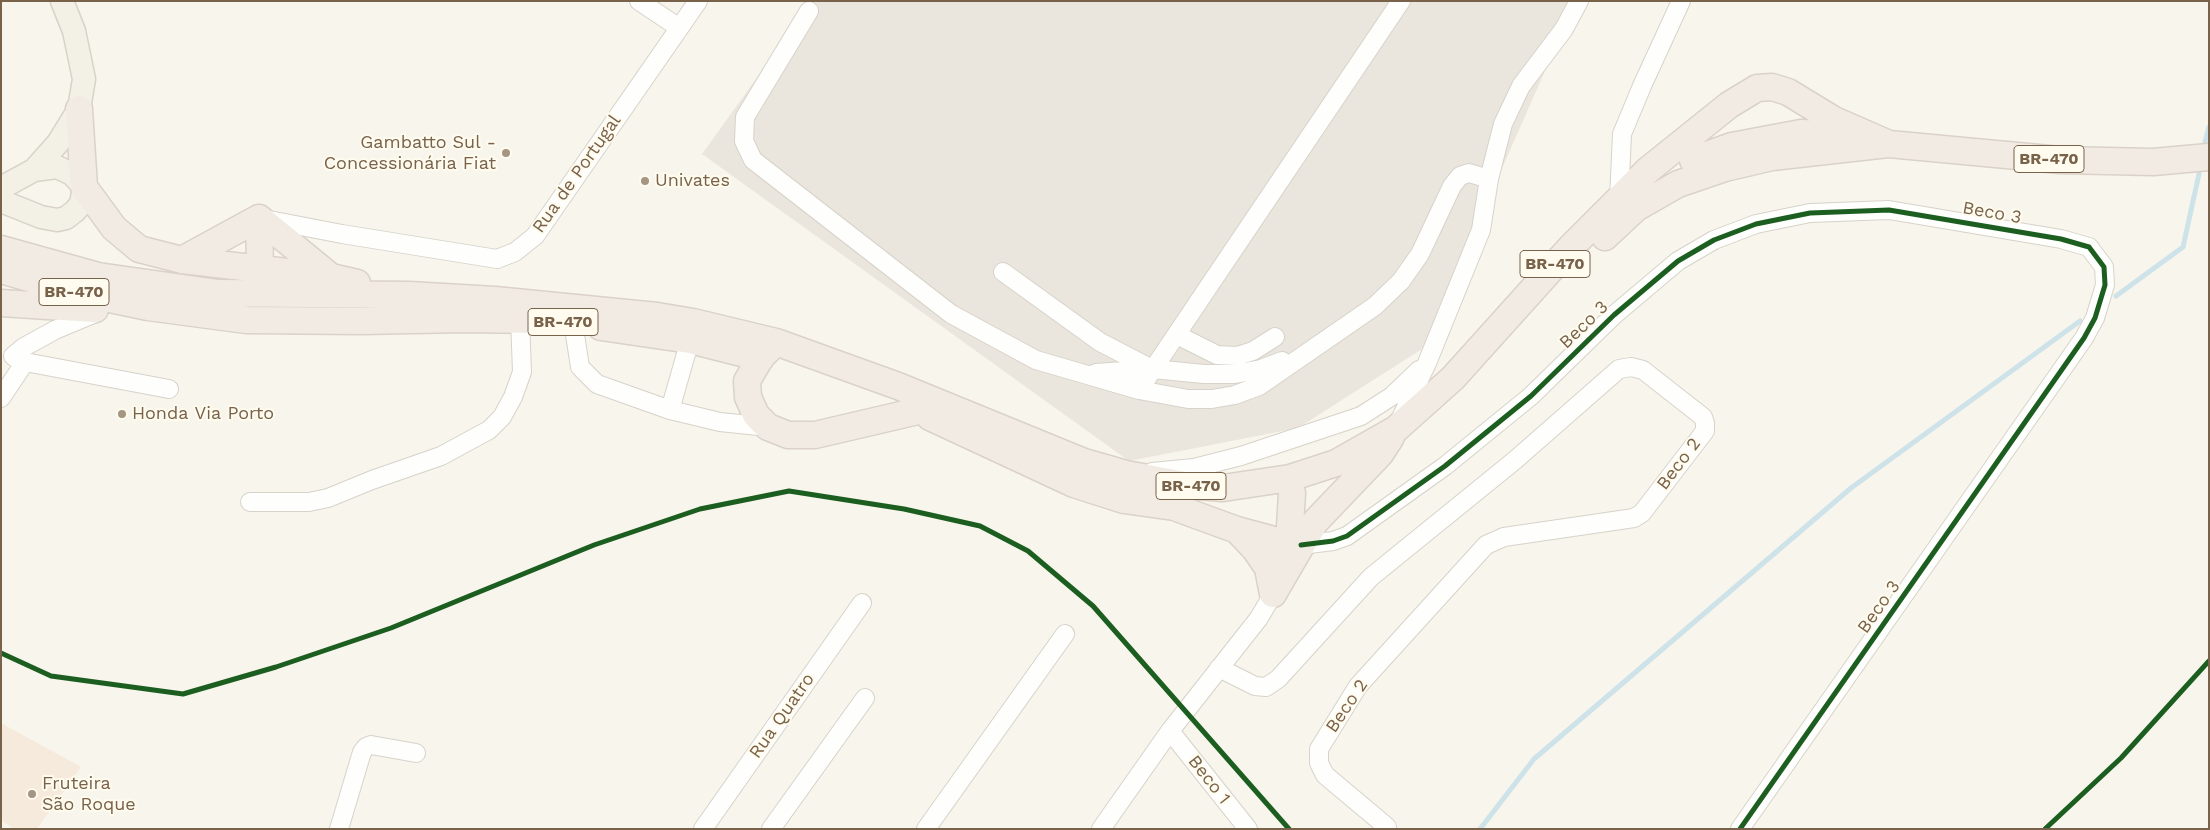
<!DOCTYPE html>
<meta charset="utf-8">
<style>
body{margin:0}
#map{position:relative;width:2210px;height:830px;overflow:hidden;background:#f8f5ec;font-family:"Work Sans",sans-serif}
canvas{display:block}
.frame{position:absolute;inset:0;border:2px solid #78624a;pointer-events:none}
</style>
<div id="map">
<canvas width="2210" height="830"></canvas>
<div class="frame"></div>
</div>
<script>
const c = document.querySelector('canvas').getContext('2d');
c.lineJoin = 'round';
function fill(path, color) { c.fillStyle = color; c.fill(path, 'evenodd'); }
const shape = rows => new Path2D(rows.map(r => 'M' + r).join(''));
function trace(path, color, width, dash) { c.strokeStyle = color; c.lineWidth = width; c.lineCap = dash ? 'butt' : 'round'; c.setLineDash(dash || []); c.stroke(path); }
function write(font, color, halo, rows, align = 'center') {
  c.font = font + ' "Work Sans",sans-serif'; c.lineWidth = 4; c.setLineDash([]); c.textBaseline = 'middle'; c.strokeStyle = halo; c.fillStyle = color; for (const [text, x, y, turn = 0] of rows) {
    c.save(); c.translate(x, y); c.rotate((+turn || 0) * Math.PI / 180); c.textAlign = isNaN(turn) ? turn : align; if (halo) c.strokeText(text, 0, 0); c.fillText(text, 0, 0); c.restore();
  }
}
fill(shape([
 [1,723,81,767,37,829,14,829,1,820]
]), '#f6eadc');
fill(shape([
 [812,1,1576,1,1422,349,1298,428,1129,461,702,154]
]), '#ebe6dd');
trace(shape([
 [2205,142,2209,127],
 [2116,296,2183,247,2199,174],
 [1480,829,1534,759,1851,488,2080,321]
]), '#cde2e9', 5);
const minor = shape([
 [639,1,678,27],
 [809,11,745,117,744,141,753,160,951,314,1036,360,1139,390,1188,399,1212,399,1235,395,1259,386,1375,306,1401,281,1420,254,1452,186,1460,176,1469,173,1489,179],
 [1619,199,1622,134,1642,86,1681,1],
 [264,219,342,234,497,259,515,252,535,236,698,1],
 [1003,272,1100,342,1152,369],
 [573,322,580,367,597,384,670,410,720,422,768,427],
 [1177,335,1217,355,1237,356,1253,351,1275,337],
 [13,356,24,347,55,330,98,312],
 [25,362,169,389],
 [1096,373,1153,369,1204,374,1235,374,1261,369,1282,361],
 [1139,390,1401,1],
 [1,398,25,362,14,357],
 [670,410,690,340],
 [1400,420,1427,363,1481,230,1489,179,1503,124,1521,86,1564,29,1579,1],
 [1152,472,1194,468,1241,456,1361,416,1392,396,1419,370],
 [250,502,309,502,328,498,372,480,441,456,489,430,502,417,513,397,522,372,520,319],
 [1301,545,1333,541,1347,536,1445,466,1531,396,1614,315,1678,261,1714,240,1756,224,1810,213,1889,210,2061,239,2089,247,2104,267,2105,285,2095,318,2084,338,1740,829],
 [1219,668,1255,686,1266,687,1278,679,1371,577,1514,461,1619,369,1631,367,1643,370,1703,417,1705,423,1705,431,1642,513,1634,518,1504,537,1486,545,1358,686,1319,749,1319,763,1325,775,1387,827],
 [1170,731,1248,829],
 [339,829,362,752,366,747,371,745,416,753],
 [703,829,862,603],
 [771,829,865,698],
 [926,829,1065,634],
 [1101,829,1170,731,1259,618,1273,594]
]);
const major = shape([
 [1,188,34,170,58,143,79,109,84,79,74,31,62,1],
 [1,201,41,217,57,220,66,218,75,211,81,204,84,187,72,174,57,167,34,170]
]);
const highway = shape([
 [79,109,84,187,114,228,139,249,182,260,331,277,357,283],
 [1693,160,1732,146,1801,133,1846,135,1889,144,2060,160,2153,162,2209,157],
 [259,218,331,277],
 [259,218,260,268],
 [1605,237,1636,208,1678,184,1725,168,1772,157,1888,144],
 [1,249,98,276,218,293,409,295,495,300,657,316,693,322,776,342,898,386,1084,462,1126,474,1185,485,1223,488,1290,478,1336,463,1396,429,1453,378,1571,247,1648,170,1729,105,1757,88,1772,87,1788,92,1834,120,1889,144],
 [182,260,259,218],
 [1,270,81,293,148,307,246,320,362,321,465,319,535,320],
 [1,303,95,309],
 [601,327,690,340,761,358],
 [771,347,761,357,747,381,748,397,756,415,768,427,788,435,815,435,918,411],
 [930,417,1074,484,1124,500,1174,507,1237,530,1289,544,1301,545],
 [1237,530,1255,549,1268,568,1273,594],
 [1284,560,1289,544,1292,493],
 [1273,594,1315,522,1380,454,1391,437]
]);
trace(minor, '#d7d2ca', 20);
trace(major, '#dad2c9', 25);
trace(highway, '#dad2c9', 29);
trace(minor, '#fefefc', 18);
trace(major, '#f3f0e5', 22);
trace(highway, '#f2ebe4', 26);
trace(shape([
 [1301,545,1333,541,1347,536,1445,466,1531,396,1614,315,1678,261,1714,240,1756,224,1810,213,1889,210,2061,239,2089,247,2104,267,2105,285,2095,318,2084,338,1740,829],
 [1,653,51,676,183,694,276,667,391,628,594,545,700,509,789,491,904,509,980,526,1028,551,1093,606,1289,829],
 [2045,829,2121,758,2209,661]
]), '#1b5e20', 5);
for (const [x, y, r, color] of [
 [506,153,5,"#a59583"],
 [645,181,5,"#a59583"],
 [122,414,5,"#a59583"],
 [32,794,5,"#a59583"]
]) { const dot = new Path2D(); dot.arc(x, y, r, 0, 2 * Math.PI); c.fillStyle = color; c.fill(dot); trace(dot, '#fffbee', 2); }
for (const [x, y, w] of [
 [2049,159,70],
 [1555,264,70],
 [74,292,70],
 [563,322,70],
 [1191,486,70]
]) { const box = new Path2D(); box.roundRect(x - w / 2, y - 13.5, w, 27, 4); c.fillStyle = '#fffbee'; c.fill(box); trace(box, '#78624a', 1); }
write('bold 16px', '#78624a', null, [
 ["BR-470",2049,159],
 ["BR-470",1555,264],
 ["BR-470",74,292],
 ["BR-470",563,322],
 ["BR-470",1191,486]
]);
write('18px', '#78624a', '#fffbee', [
 ["Gambatto Sul -",496,143,"right"],
 ["Concessionária Fiat",496,164,"right"],
 ["Univates",655,181],
 ["Honda Via Porto",132,414],
 ["Fruteira",42,784],
 ["São Roque",42,805]
], 'left');
write('18px', '#78624a', '#fffbee', [
 ["Rua de Portugal",577,174,-55],
 ["Beco 3",1992,213,10],
 ["Beco 3",1584,325,-44],
 ["Beco 2",1679,464,-53],
 ["Beco 3",1879,607,-55],
 ["Beco 2",1347,706,-56],
 ["Rua Quatro",782,716,-55],
 ["Beco 1",1209,780,52]
]);
</script>
